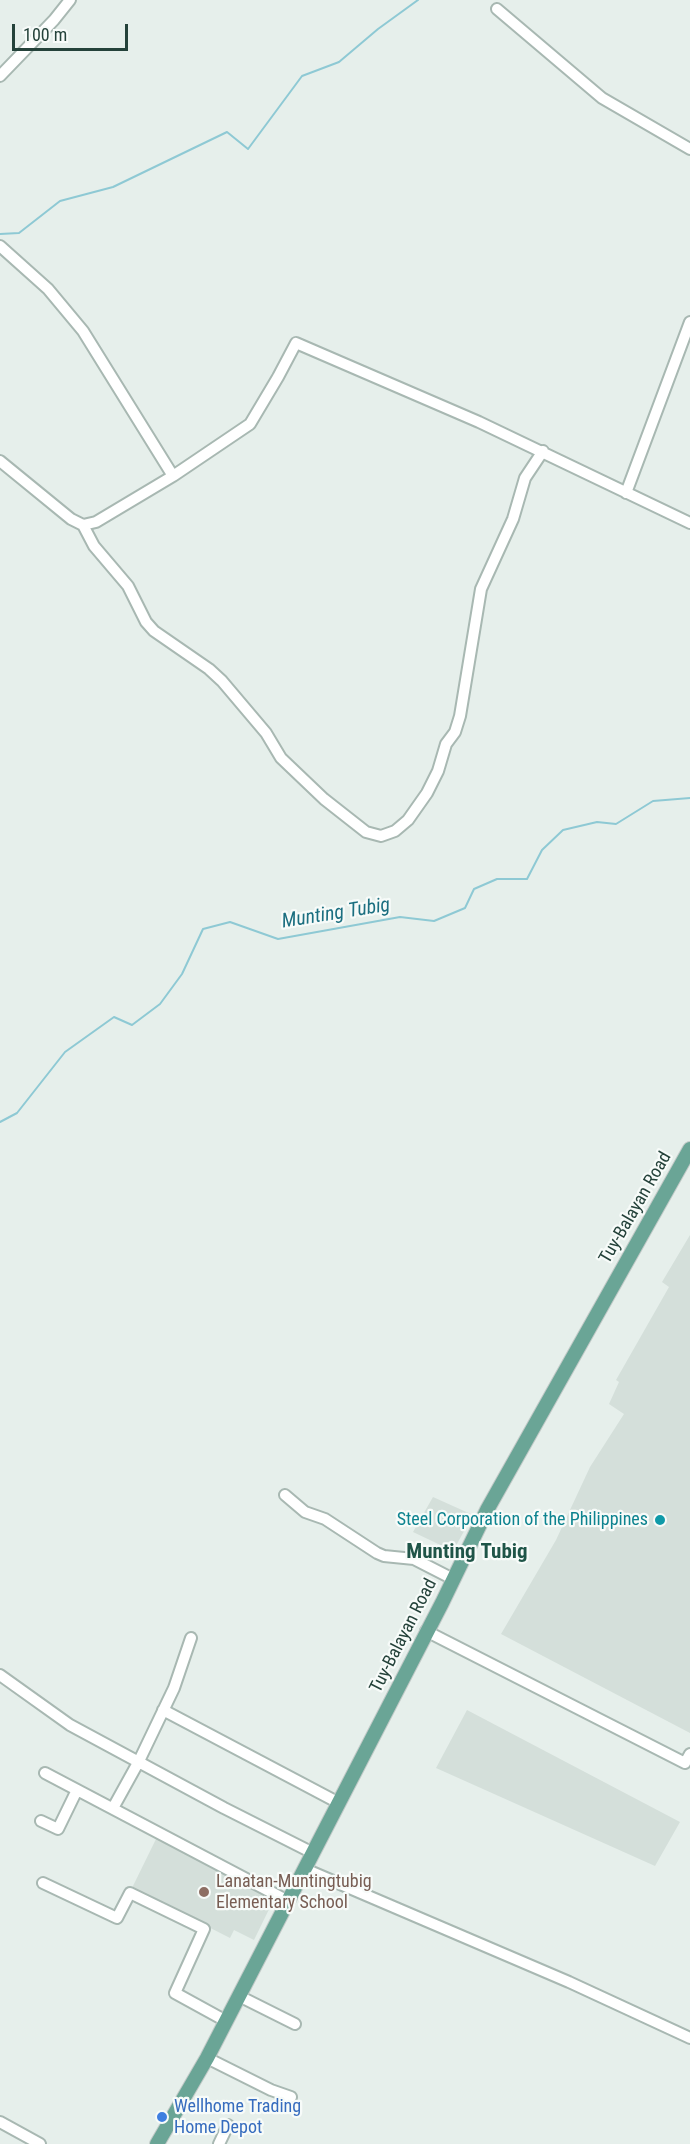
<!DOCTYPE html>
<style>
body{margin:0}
#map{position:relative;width:690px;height:2144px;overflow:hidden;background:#e6efeb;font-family:"Roboto Condensed",sans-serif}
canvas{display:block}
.scale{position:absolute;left:12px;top:24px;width:116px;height:27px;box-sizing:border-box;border:3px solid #24423a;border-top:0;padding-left:8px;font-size:18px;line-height:21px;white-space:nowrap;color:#24423a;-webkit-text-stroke:4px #f7fbf9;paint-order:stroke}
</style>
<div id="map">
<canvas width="690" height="2144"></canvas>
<div class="scale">100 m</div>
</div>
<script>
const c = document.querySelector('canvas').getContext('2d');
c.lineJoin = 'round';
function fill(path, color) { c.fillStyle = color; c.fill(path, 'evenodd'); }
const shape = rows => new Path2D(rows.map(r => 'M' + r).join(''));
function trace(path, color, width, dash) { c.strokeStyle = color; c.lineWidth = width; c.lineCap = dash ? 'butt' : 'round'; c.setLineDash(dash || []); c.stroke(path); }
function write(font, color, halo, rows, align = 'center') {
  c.font = font + ' "Roboto Condensed",sans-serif'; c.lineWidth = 4.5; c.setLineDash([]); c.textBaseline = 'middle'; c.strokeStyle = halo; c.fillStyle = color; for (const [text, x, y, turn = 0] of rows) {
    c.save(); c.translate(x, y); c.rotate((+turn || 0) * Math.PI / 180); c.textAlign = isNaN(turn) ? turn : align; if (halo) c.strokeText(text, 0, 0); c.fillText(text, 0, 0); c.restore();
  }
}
fill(shape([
 [690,1235,690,1733,501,1634,556,1540,590,1467,624,1414,609,1404,619,1382,616,1380,669,1287,662,1282],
 [433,1497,473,1515,453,1551,413,1532],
 [467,1710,680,1822,655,1866,436,1768],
 [157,1837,276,1895,254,1940,234,1930,230,1938,132,1888]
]), '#d4dfda');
trace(shape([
 [0,234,19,233,60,201,113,187,227,132,248,149,302,76,339,62,378,29,418,0],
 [0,1122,17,1113,65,1052,114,1017,132,1025,160,1004,182,974,203,929,230,922,278,939,400,917,434,921,465,908,474,889,497,879,527,879,542,850,563,830,597,822,616,824,653,801,690,798]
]), '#8ec9d4', 2);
const minor = shape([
 [497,9,602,98,690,149],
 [0,76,54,20,70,0],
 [0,246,48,289,83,331,173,476,250,424,278,377,296,343,479,422,690,523],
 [0,461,71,519,83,525,96,522,173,476],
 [626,493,690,322],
 [83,525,94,546,128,586,146,622,154,631,209,669,222,681,266,733,281,758,324,799,366,832,381,836,395,831,408,820,427,793,438,771,446,744,455,732,460,716,481,589,513,519,525,478,543,451],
 [285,1495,305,1512,325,1519,377,1553,384,1556,414,1559,453,1579],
 [426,1631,685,1763,690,1754],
 [0,1675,70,1725,224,1808,313,1853],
 [163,1710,339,1803],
 [45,1773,288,1901],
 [113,1808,139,1761,174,1688,191,1638],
 [41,1821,58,1829,77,1790],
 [305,1869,569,1982,690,2038],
 [43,1883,117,1918,130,1893,204,1929,175,1993,226,2021],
 [239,1996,295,2024],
 [207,2058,271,2090,291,2097],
 [0,2122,40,2144],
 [219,2144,228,2125]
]);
const major = shape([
 [157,2144,207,2058,239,1996,442,1603,487,1510,690,1149]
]);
trace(minor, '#a8b8b2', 14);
trace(major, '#c2cac8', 16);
trace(minor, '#fff', 10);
trace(major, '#6aa596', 14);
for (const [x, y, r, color] of [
 [660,1520,6,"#0f9aa8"],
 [204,1892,6,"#8d6e63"],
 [162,2117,6,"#3f7fe0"]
]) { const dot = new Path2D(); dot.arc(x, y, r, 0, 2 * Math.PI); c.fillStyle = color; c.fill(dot); trace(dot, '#f7fbf9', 2); }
write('18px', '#24423a', '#f7fbf9', [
 ["Tuy-Balayan Road",636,1208,-60],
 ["Tuy-Balayan Road",404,1636,-63]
]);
write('18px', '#0d838f', '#f7fbf9', [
 ["Steel Corporation of the Philippines",648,1520]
], 'right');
write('18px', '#785e54', '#f7fbf9', [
 ["Lanatan-Muntingtubig",216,1882],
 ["Elementary School",216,1903]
], 'left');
write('18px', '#366cbe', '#f7fbf9', [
 ["Wellhome Trading",174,2107],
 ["Home Depot",174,2128]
], 'left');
write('italic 20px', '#1c6f80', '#f7fbf9', [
 ["Munting Tubig",336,914,-9]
]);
write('bold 21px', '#1f5548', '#f7fbf9', [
 ["Munting Tubig",467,1553]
]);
</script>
